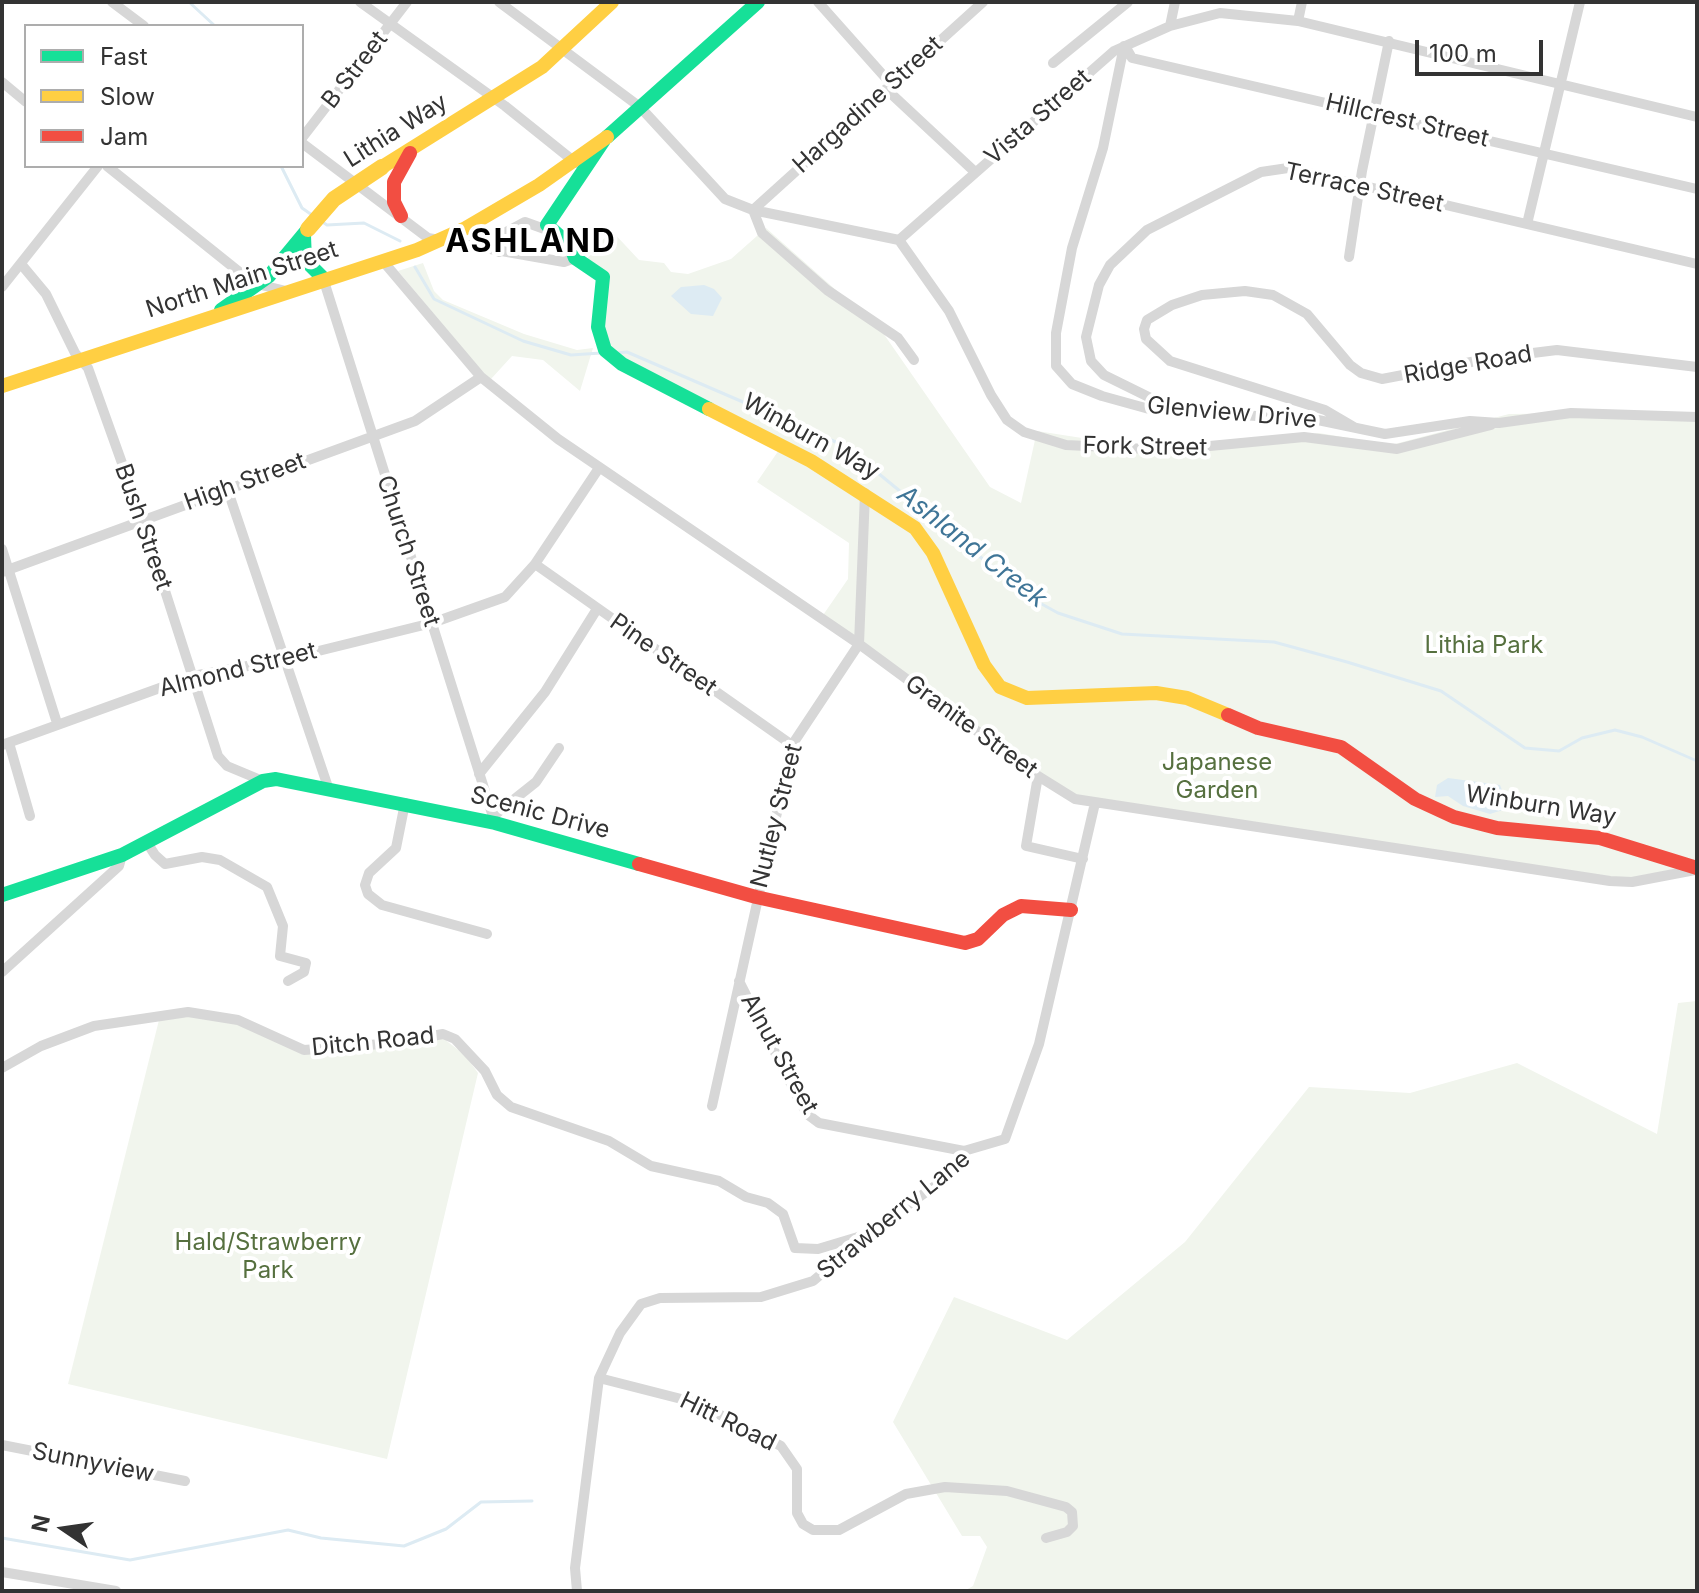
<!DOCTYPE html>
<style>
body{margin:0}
#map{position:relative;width:1699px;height:1593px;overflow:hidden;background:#fff;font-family:Inter,sans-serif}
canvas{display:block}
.frame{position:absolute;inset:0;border:4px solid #333;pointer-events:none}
.legend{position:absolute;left:24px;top:24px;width:280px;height:144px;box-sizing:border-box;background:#fff;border:2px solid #adadad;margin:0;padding:10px 14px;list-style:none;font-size:24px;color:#333}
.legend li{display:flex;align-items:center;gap:16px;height:40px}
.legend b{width:40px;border:2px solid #adadad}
.north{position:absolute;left:24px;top:1489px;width:80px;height:80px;-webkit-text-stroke:6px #fff;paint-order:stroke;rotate:283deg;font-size:22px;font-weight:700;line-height:32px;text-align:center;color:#333}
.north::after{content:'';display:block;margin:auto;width:28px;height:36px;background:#333;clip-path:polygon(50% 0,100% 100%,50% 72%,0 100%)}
.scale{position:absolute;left:1415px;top:40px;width:128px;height:36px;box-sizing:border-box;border:4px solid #333;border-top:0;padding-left:10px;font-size:24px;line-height:28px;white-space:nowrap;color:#333;-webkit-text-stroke:6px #fff;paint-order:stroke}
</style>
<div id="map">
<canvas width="1699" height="1593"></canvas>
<div class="frame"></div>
<ul class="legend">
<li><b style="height:10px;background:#16e098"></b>Fast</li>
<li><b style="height:10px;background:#ffcf43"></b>Slow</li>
<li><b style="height:10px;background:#f24e42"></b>Jam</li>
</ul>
<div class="north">N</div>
<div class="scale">100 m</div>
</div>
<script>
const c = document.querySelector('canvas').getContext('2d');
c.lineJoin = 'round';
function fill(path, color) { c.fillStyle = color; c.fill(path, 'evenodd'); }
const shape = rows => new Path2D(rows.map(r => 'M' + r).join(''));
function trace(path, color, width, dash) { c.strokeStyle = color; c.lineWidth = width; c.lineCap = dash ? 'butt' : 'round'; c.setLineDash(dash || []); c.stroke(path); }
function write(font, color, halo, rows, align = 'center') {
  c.font = font + ' Inter,sans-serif'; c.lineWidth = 8; c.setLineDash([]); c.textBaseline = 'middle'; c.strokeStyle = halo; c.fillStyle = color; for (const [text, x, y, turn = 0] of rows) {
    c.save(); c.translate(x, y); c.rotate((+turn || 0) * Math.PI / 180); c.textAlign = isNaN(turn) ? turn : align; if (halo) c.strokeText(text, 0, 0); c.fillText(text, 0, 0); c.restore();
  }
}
fill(shape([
 [766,228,881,330,990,487,1021,503,1037,431,1127,445,1211,444,1319,433,1391,445,1509,414,1595,413,1697,417,1697,869,1632,882,1075,799,821,618,848,579,849,543,757,482,781,447,605,350,603,295,586,260,611,230,639,260,664,263,671,272,688,274,731,259],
 [423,263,434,291,443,300,524,334,577,350,593,348,580,391,543,360,512,356,491,379,484,374,398,271],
 [1697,1001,1697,1591,964,1591,973,1586,987,1547,980,1536,962,1536,893,1422,954,1297,1067,1340,1185,1242,1309,1087,1410,1093,1517,1063,1657,1134,1678,1003],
 [196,1016,236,1023,302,1054,440,1036,465,1055,478,1073,387,1459,68,1384,159,1020]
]), '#f1f5ed');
fill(shape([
 [704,285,714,289,722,298,713,316,691,314,671,296,681,287],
 [1448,778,1500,785,1507,803,1506,809,1490,814,1463,806,1448,796,1435,797,1437,785]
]), '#ddebf3');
trace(shape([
 [189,2,215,26],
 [281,166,302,208,312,215],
 [321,221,327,225,364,223,400,241],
 [415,267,434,299,523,341,571,355,601,353],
 [617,353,627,352,845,446,1029,597,1058,613,1122,634,1274,642,1347,662,1441,691,1525,748,1559,751,1582,738,1615,730,1642,737,1697,761],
 [2,1538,130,1560,288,1530,321,1538,404,1546,446,1529,481,1502,532,1501]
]), '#ddebf3', 3);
trace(shape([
 [112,2,144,26],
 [360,2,505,106,576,163],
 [499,2,640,107,725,199,753,210,762,233,827,290,898,338,914,360],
 [818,2,891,84],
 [1298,21,1302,2],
 [1170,26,1220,13,1298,21,1697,117],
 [1124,46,1103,148,1072,248,1056,333,1056,366,1072,384,1102,396,1149,409,1318,420,1385,434,1470,421,1499,423,1571,413,1697,417],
 [1125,46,1132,58,1697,189],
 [1053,63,1128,2],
 [2,82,26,102],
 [886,89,975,172],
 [302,138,407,2],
 [302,143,428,238,564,262,575,258],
 [107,166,253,283,286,291],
 [753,210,899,240,949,311,991,395,1007,420,1024,432,1066,445,1168,450,1304,437,1397,449,1491,425],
 [753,210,983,2],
 [1527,224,1580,2],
 [899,240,1114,51,1170,26,1175,2],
 [499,252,495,247,497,237,525,222,550,231],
 [1349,257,1362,171,1389,41],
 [382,260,481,377,558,439,859,644,1038,776,1075,799,1610,881,1632,882,1695,870],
 [21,264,46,294,75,353,88,368,142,519,218,756,227,766,263,781],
 [323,278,495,823],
 [2,287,98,166],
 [1175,410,1104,375,1091,361,1086,337,1099,285,1110,265,1147,230,1261,172,1288,168,1697,264],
 [1354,427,1325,410,1170,361,1146,339,1144,329,1147,320,1172,305,1202,295,1245,291,1273,295,1307,314,1350,365,1361,373,1382,379,1492,358,1557,350,1697,367],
 [227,488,328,787],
 [2,549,57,723],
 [535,564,792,745],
 [2,572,415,421,481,377],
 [9,743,30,816],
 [2,745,193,676,286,659,432,623,505,597,535,564,599,468],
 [479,774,545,692,597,609],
 [1038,776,1026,846,1083,859],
 [405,803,396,848,369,873,365,885,368,894,382,905,487,934],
 [492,817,536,782,559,748],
 [146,841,155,855,165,864,202,857,220,860,267,887,283,926,280,956,306,963,304,972,288,981],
 [2,972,119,866,122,855],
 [739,981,794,1090,807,1114,819,1123,964,1151,1005,1139,1039,1044,1095,803],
 [2,1068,41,1046,94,1026,188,1012,238,1020,304,1050,394,1043,443,1034,455,1039,485,1071,497,1095,511,1107,609,1141,651,1166,719,1181,746,1197,768,1203,783,1214,795,1248,818,1249,868,1234],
 [712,1106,792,745,859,644,865,493],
 [599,1378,697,1403,781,1446,797,1469,797,1513,803,1524,813,1530,839,1530,906,1494,945,1487,1007,1491,1066,1507,1072,1512,1073,1526,1067,1532,1046,1538],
 [2,1445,185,1481],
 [2,1572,116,1591],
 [577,1591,575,1568,599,1378,620,1333,641,1304,660,1298,761,1297,813,1281,881,1224,956,1171,964,1151]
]), '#d7d7d7', 10);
trace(shape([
 [607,137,758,2],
 [604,140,547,225,570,245,575,258,603,277,598,327,605,350,622,364,709,409],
 [304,236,305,260,323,278],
 [221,310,269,276,308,229],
 [2,895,122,855,263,781,276,779,495,823,639,864]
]), '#16e098', 14);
trace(shape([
 [382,167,542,67,612,2],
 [2,386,417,250,464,229,539,185,607,137],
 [709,409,811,461,915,528,933,553,984,665,1000,687,1027,698,1156,693,1187,698,1228,715]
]), '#ffcf43', 14);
trace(shape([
 [401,216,394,202,394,182,410,153],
 [1228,715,1258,728,1341,747,1415,799,1454,817,1497,828,1600,838,1697,868],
 [639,864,756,897,965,943,978,939,1003,915,1021,906,1071,910]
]), '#f24e42', 14);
trace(shape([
 [308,229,334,199,382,167]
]), '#ffcf43', 16);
write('24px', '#333', '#fff', [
 ["B Street",355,70,-52],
 ["Hargadine Street",868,105,-42],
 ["Vista Street",1038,117,-41],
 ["Hillcrest Street",1407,121,13],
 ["Lithia Way",396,131,-32],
 ["Terrace Street",1364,188,12],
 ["North Main Street",242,280,-18],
 ["Ridge Road",1468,365,-10],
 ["Glenview Drive",1232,413,5],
 ["Winburn Way",811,437,29],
 ["Fork Street",1145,447,1],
 ["High Street",245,482,-20],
 ["Bush Street",143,527,71],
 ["Church Street",408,551,72],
 ["Pine Street",663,655,35],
 ["Almond Street",238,670,-14],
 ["Granite Street",971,727,36],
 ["Winburn Way",1541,806,9],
 ["Scenic Drive",540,813,15],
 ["Nutley Street",777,816,-76],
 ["Ditch Road",373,1042,-6],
 ["Alnut Street",779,1054,61],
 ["Strawberry Lane",894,1215,-39],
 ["Hitt Road",728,1422,26],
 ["Sunnyview",93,1463,11]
]);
write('24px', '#56703f', '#fff', [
 ["Lithia Park",1484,646],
 ["Japanese",1217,763],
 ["Garden",1217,791],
 ["Hald/Strawberry",268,1243],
 ["Park",268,1271]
]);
write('italic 26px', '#3f7597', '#fff', [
 ["Ashland Creek",972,547,38]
]);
c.letterSpacing = '2px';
write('bold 32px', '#000', '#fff', [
 ["ASHLAND",531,242]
]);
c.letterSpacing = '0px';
</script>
